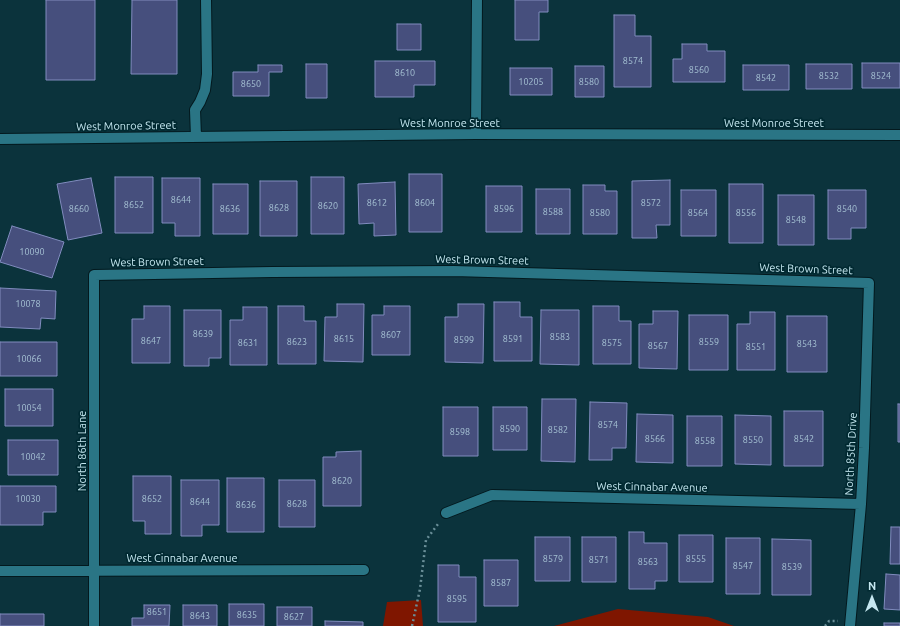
<!DOCTYPE html>
<style>
body{margin:0}
#map{position:relative;width:900px;height:626px;overflow:hidden;background:#0b333c;font-family:Ubuntu,sans-serif}
canvas{display:block}
.north{position:absolute;left:852px;top:578px;width:40px;height:40px;-webkit-text-stroke:3px #002931;paint-order:stroke;rotate:0deg;font-size:11px;font-weight:700;line-height:16px;text-align:center;color:#c5e7f0}
.north::after{content:'';display:block;margin:auto;width:14px;height:18px;background:#c5e7f0;clip-path:polygon(50% 0,100% 100%,50% 72%,0 100%)}
</style>
<div id="map">
<canvas width="900" height="626"></canvas>
<div class="north">N</div>
</div>
<script>
const c = document.querySelector('canvas').getContext('2d');
c.lineJoin = 'round';
function fill(path, color) { c.fillStyle = color; c.fill(path, 'evenodd'); }
const shape = rows => new Path2D(rows.map(r => 'M' + r).join(''));
function trace(path, color, width, dash) { c.strokeStyle = color; c.lineWidth = width; c.lineCap = dash ? 'butt' : 'round'; c.setLineDash(dash || []); c.stroke(path); }
function write(font, color, halo, rows, align = 'center') {
  c.font = font + ' Ubuntu,sans-serif'; c.lineWidth = 3.5; c.setLineDash([]); c.textBaseline = 'middle'; c.strokeStyle = halo; c.fillStyle = color; for (const [text, x, y, turn = 0] of rows) {
    c.save(); c.translate(x, y); c.rotate((+turn || 0) * Math.PI / 180); c.textAlign = isNaN(turn) ? turn : align; if (halo) c.strokeText(text, 0, 0); c.fillText(text, 0, 0); c.restore();
  }
}
fill(shape([
 [421,600,423,626,383,626,387,602],
 [618,609,708,617,734,626,554,626]
]), '#7f1600');
const building = shape([
 [46,0,95,0,95,80,46,80,46,0],
 [132,0,177,0,177,74,131,74,132,0],
 [515,0,548,0,548,12,539,12,539,40,515,40,515,0],
 [614,15,635,15,635,36,651,36,651,87,614,87,614,15],
 [397,24,421,24,421,50,397,50,397,24],
 [682,44,707,44,707,51,725,51,725,82,673,82,673,59,682,59,682,44],
 [375,61,435,61,435,85,414,85,414,97,375,97,375,61],
 [862,63,900,63,900,88,862,88,862,63],
 [306,64,327,64,327,98,306,98,306,64],
 [806,64,852,64,852,89,806,89,806,64],
 [258,65,282,65,282,72,269,72,269,96,233,96,233,72,258,72,258,65],
 [743,65,789,65,789,90,743,90,743,65],
 [575,66,604,66,604,97,575,97,575,66],
 [510,68,552,68,552,95,510,95,510,68],
 [409,174,442,174,442,232,409,232,409,174],
 [115,177,153,177,153,233,115,233,115,177],
 [311,177,344,177,344,234,311,234,311,177],
 [91,178,102,233,68,240,57,184,91,178],
 [162,178,200,178,200,236,175,236,175,223,162,223,162,178],
 [670,180,670,225,656,225,657,238,632,238,632,181,670,180],
 [260,181,297,181,297,236,260,236,260,181],
 [395,182,396,235,374,236,374,223,359,224,358,184,395,182],
 [213,184,248,184,248,234,213,234,213,184],
 [729,184,763,184,763,243,729,243,729,184],
 [583,185,605,185,605,191,617,191,617,234,583,234,583,185],
 [486,186,522,186,522,232,486,232,486,186],
 [536,189,570,189,570,234,536,234,536,189],
 [681,190,716,190,716,236,681,236,681,190],
 [828,190,866,190,866,228,851,228,851,239,828,239,828,190],
 [778,195,814,195,814,245,778,245,778,195],
 [12,226,64,242,52,278,0,262,12,226],
 [0,288,56,291,55,319,41,318,40,329,0,327,0,288],
 [494,302,520,302,520,317,532,317,532,361,494,361,494,302],
 [337,304,364,304,363,362,324,361,325,317,337,317,337,304],
 [458,304,484,304,483,363,445,362,445,317,458,317,458,304],
 [144,306,170,306,170,363,132,363,132,319,144,319,144,306],
 [278,306,304,306,304,321,316,321,316,364,278,364,278,306],
 [384,306,410,306,410,355,372,355,372,315,384,315,384,306],
 [593,306,619,306,619,321,631,321,631,364,593,364,593,306],
 [243,307,267,307,267,365,230,365,230,320,243,320,243,307],
 [184,310,221,310,221,358,209,358,209,366,184,366,184,310],
 [541,310,579,310,579,365,540,364,541,310],
 [653,311,678,311,677,369,639,368,639,324,653,324,653,311],
 [750,312,775,312,775,370,737,370,737,324,750,324,750,312],
 [689,315,728,315,728,370,689,370,689,315],
 [787,316,827,316,827,372,787,372,787,316],
 [0,342,57,342,57,376,0,376,0,342],
 [5,389,53,389,53,426,5,426,5,389],
 [542,399,576,399,575,462,541,461,542,399],
 [590,402,627,403,626,448,612,448,612,460,589,460,590,402],
 [898,404,900,404,900,442,898,442,898,404],
 [443,407,478,407,478,456,443,456,443,407],
 [493,407,527,407,527,450,493,450,493,407],
 [784,411,823,411,823,466,784,466,784,411],
 [637,414,673,415,673,463,636,462,637,414],
 [735,415,771,416,771,465,735,464,735,415],
 [687,416,722,416,722,466,687,466,687,416],
 [8,440,58,440,58,475,8,475,8,440],
 [361,451,361,506,323,506,323,457,336,457,336,452,361,451],
 [133,476,171,476,171,534,145,534,145,521,133,521,133,476],
 [227,478,264,478,264,532,227,532,227,478],
 [181,480,219,480,219,525,202,525,202,536,181,536,181,480],
 [279,480,315,480,315,527,279,527,279,480],
 [0,486,56,486,56,512,43,512,43,525,0,525,0,486],
 [891,527,900,527,900,564,890,564,891,527],
 [629,532,644,532,644,543,667,543,667,581,655,581,655,589,629,589,629,532],
 [679,535,713,535,713,582,679,582,679,535],
 [535,537,570,537,570,581,535,581,535,537],
 [582,537,616,537,616,582,582,582,582,537],
 [726,538,760,538,760,594,726,594,726,538],
 [772,539,811,540,811,595,772,595,772,539],
 [484,560,518,560,518,606,484,606,484,560],
 [438,565,459,565,459,577,476,577,476,622,438,622,438,565],
 [886,574,900,575,900,610,884,609,886,574],
 [229,604,264,604,264,626,229,626,229,604],
 [144,605,170,605,169,626,132,626,132,618,144,618,144,605],
 [183,605,217,605,217,626,183,626,183,605],
 [277,607,312,607,312,626,277,626,277,607],
 [0,614,44,614,44,626,0,626,0,614],
 [325,621,363,622,363,626,325,626,325,621],
 [884,623,900,623,900,626,884,626,884,623]
]);
fill(building, '#464f7d');
trace(building, '#818cbe', 1);
const minor = shape([
 [476,134,477,0],
 [196,137,195,110,200,102,205,90,207,74,206,0],
 [0,139,476,134,900,135],
 [446,513,492,495,861,504],
 [0,571,364,570],
 [94,626,94,275,272,272,454,271,869,283,864,448,861,504,850,626]
]);
trace(minor, '#03191e', 12);
trace(shape([
 [412,626,420,589,426,540,438,524],
 [825,626,829,621,838,621]
]), '#6a8f98', 2.5, [2, 3]);
trace(minor, '#2a7585', 10);
write('9px', '#a5c1d3', null, [
 ["8574",633,61],
 ["8560",699,70],
 ["8610",405,73],
 ["8532",829,76],
 ["8524",881,76],
 ["8542",766,78],
 ["10205",531,82],
 ["8580",589,82],
 ["8650",251,84],
 ["8644",181,200],
 ["8612",377,203],
 ["8604",425,203],
 ["8572",651,203],
 ["8652",134,205],
 ["8620",328,206],
 ["8628",279,208],
 ["8660",79,209],
 ["8636",230,209],
 ["8596",504,209],
 ["8540",847,209],
 ["8588",553,212],
 ["8580",600,213],
 ["8564",698,213],
 ["8556",746,213],
 ["8548",796,220],
 ["10090",32,252],
 ["10078",28,304],
 ["8639",203,334],
 ["8607",391,335],
 ["8583",560,337],
 ["8615",344,339],
 ["8591",513,339],
 ["8599",464,340],
 ["8647",151,341],
 ["8623",297,342],
 ["8559",709,342],
 ["8631",248,343],
 ["8575",612,343],
 ["8543",807,344],
 ["8567",658,346],
 ["8551",756,347],
 ["10066",29,359],
 ["10054",29,408],
 ["8574",608,425],
 ["8590",510,429],
 ["8582",558,430],
 ["8598",460,432],
 ["8566",655,439],
 ["8542",804,439],
 ["8550",753,440],
 ["8558",705,441],
 ["10042",33,457],
 ["8620",342,481],
 ["10030",28,499],
 ["8652",152,499],
 ["8644",200,502],
 ["8628",297,504],
 ["8636",246,505],
 ["8579",553,559],
 ["8555",696,559],
 ["8571",599,560],
 ["8563",648,562],
 ["8547",743,566],
 ["8539",792,567],
 ["8587",501,583],
 ["8595",457,599],
 ["8651",157,612],
 ["8635",247,615],
 ["8643",200,616],
 ["8627",294,617]
]);
write('11px', '#c5e7f0', '#002931', [
 ["West Monroe Street",450,123],
 ["West Monroe Street",774,123],
 ["West Monroe Street",126,126,-1],
 ["West Brown Street",482,260,1],
 ["West Brown Street",157,262,-1],
 ["West Brown Street",806,269,2],
 ["North 86th Lane",82,451,-90],
 ["North 85th Drive",851,454,-87],
 ["West Cinnabar Avenue",652,487,1],
 ["West Cinnabar Avenue",182,558]
]);
</script>
